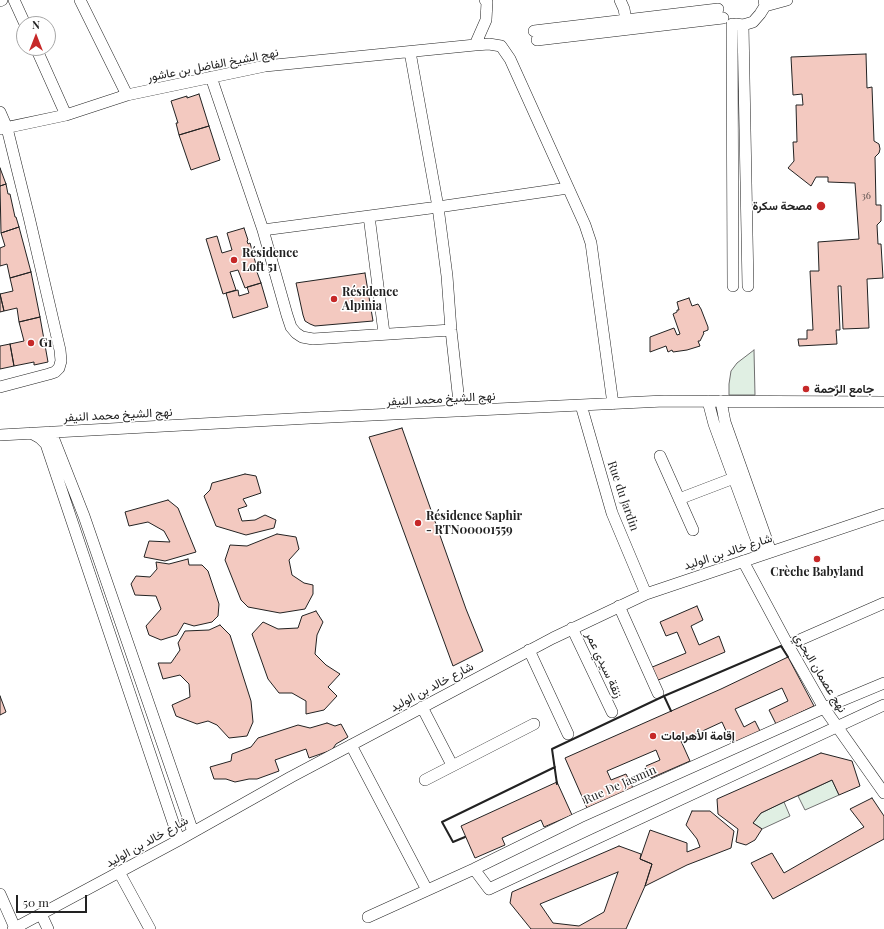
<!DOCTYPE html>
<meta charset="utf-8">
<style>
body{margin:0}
#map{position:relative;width:884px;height:929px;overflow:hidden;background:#fff;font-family:"Playfair Display",serif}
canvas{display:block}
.north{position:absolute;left:16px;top:16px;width:40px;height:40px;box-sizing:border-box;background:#fff;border:1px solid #a7a7a7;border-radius:50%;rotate:0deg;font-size:11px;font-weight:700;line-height:16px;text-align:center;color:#222}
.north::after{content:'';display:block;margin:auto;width:14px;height:18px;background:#c62828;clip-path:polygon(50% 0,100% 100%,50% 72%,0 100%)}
.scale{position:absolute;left:16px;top:895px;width:71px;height:18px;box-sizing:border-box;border:2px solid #222;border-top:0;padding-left:5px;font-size:12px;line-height:14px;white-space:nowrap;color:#222;-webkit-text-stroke:3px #fff;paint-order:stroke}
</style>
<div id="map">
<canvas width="884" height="929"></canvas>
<div class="north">N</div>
<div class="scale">50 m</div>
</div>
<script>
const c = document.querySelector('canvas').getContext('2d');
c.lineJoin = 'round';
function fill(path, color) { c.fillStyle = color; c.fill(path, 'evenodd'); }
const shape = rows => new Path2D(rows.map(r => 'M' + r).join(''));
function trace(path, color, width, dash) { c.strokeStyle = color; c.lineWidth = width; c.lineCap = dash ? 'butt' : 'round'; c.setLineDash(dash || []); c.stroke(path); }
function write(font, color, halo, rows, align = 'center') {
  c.font = font + ' "Playfair Display",Vazirmatn,serif'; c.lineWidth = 3; c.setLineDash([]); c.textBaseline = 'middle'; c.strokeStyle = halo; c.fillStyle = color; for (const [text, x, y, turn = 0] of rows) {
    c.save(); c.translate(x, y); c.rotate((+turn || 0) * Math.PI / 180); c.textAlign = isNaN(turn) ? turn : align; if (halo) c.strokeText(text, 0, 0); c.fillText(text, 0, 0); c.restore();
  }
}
const green = shape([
 [754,350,755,395,729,395,729,384,731,371,737,363,754,350],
 [832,780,839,795,805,810,798,796,832,780],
 [784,802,790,816,762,829,753,823,761,813,784,802]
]);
fill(green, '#e0efe3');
trace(green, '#6f6f6f', 1);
const building = shape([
 [866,54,867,88,872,87,874,141,879,144,880,149,879,153,875,157,876,205,881,205,881,221,877,225,878,244,881,244,883,278,867,279,869,328,843,329,841,286,838,286,840,330,836,330,837,344,799,346,798,339,807,339,807,330,813,330,810,271,819,271,818,242,859,239,855,183,828,182,828,177,816,177,811,186,788,168,794,161,793,142,797,142,796,105,803,105,802,94,793,95,791,57,866,54],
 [199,94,209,126,179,135,176,123,178,123,171,101,187,96,187,98,199,94],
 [209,126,220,160,191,170,179,135,209,126],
 [0,168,6,184,0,186,0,168],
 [6,184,8,194,10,194,15,217,16,217,19,227,1,233,0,186,6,184],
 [19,227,31,272,10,278,7,264,0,266,0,248,5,246,1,233,19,227],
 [244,228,248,240,247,241,248,244,250,243,257,268,255,268,256,272,257,272,261,283,245,288,238,270,230,272,236,290,223,294,206,239,217,236,222,253,232,250,227,233,244,228],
 [31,272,40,317,19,322,17,308,4,311,0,294,13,291,10,278,31,272],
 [365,273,373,321,315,326,310,324,305,321,303,315,296,283,365,273],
 [261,283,268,307,233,318,226,293,238,290,239,296,249,293,247,287,261,283],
 [0,294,4,311,0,312,0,294],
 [689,298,692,306,698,304,701,309,708,327,708,330,703,332,704,333,700,341,698,341,700,346,687,350,673,352,672,350,668,352,666,346,650,352,650,337,674,328,677,335,680,334,673,314,677,312,677,310,679,310,677,302,689,298],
 [40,317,48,362,34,365,34,362,14,366,10,344,24,341,19,322,40,317],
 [10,344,14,366,0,369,0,346,10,344],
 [402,428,466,609,483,651,453,666,369,437,402,428],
 [245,474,256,476,261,493,243,499,247,506,238,509,242,521,255,520,265,515,276,520,274,528,246,535,216,526,204,496,210,490,212,483,245,474],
 [168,500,178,508,196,552,165,561,144,557,149,541,170,542,164,531,148,522,129,526,125,512,168,500],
 [277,534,296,537,299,549,289,560,292,575,304,583,313,585,313,594,305,609,280,613,248,607,241,600,225,560,230,545,247,546,277,534],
 [188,559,189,565,202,565,208,571,219,604,218,616,212,622,194,626,184,623,177,635,161,640,149,635,146,626,161,609,156,596,135,595,131,584,136,576,150,577,157,569,156,562,169,564,188,559],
 [697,606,703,620,691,626,699,645,719,636,725,652,656,681,650,668,686,653,677,632,666,636,660,622,697,606],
 [316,611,323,622,317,635,315,654,326,665,340,674,328,687,337,696,324,710,306,714,306,701,292,693,279,693,268,679,252,634,263,622,278,629,298,628,302,616,316,611],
 [220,625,230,635,251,701,253,722,247,736,229,738,217,725,208,721,197,724,176,716,172,705,190,697,189,684,180,675,163,679,158,663,171,663,180,650,178,643,185,631,209,630,220,625],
 [788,657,814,706,776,724,769,710,788,701,782,688,735,709,744,727,755,721,760,731,732,744,722,722,681,741,690,761,651,778,646,766,660,760,656,750,607,771,611,780,626,774,633,788,587,808,565,758,721,689,788,657],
 [0,696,6,712,0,715,0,696],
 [327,723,335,726,341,724,348,737,336,744,332,750,309,758,306,749,275,760,279,771,257,779,249,779,235,782,226,779,214,779,210,767,231,761,232,754,251,747,258,738,298,725,310,728,327,723],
 [821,753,852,761,860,786,839,795,832,780,784,802,761,813,753,823,762,829,755,840,746,845,736,842,738,829,718,814,717,799,821,753],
 [557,782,572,815,544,827,541,820,502,838,505,845,475,858,461,826,557,782],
 [872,798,884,816,884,839,773,899,751,863,772,853,784,873,864,827,850,809,872,798],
 [692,811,710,811,734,831,731,848,687,865,645,886,652,864,640,859,650,830,687,843,687,852,700,847,697,839,686,825,692,811],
 [619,846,641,854,640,859,652,864,645,886,626,929,531,929,510,903,512,892,619,846],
 [618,872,604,912,579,926,553,923,540,904,618,872]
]);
fill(building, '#f3c9c0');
trace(building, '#222', 1);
const minor = shape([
 [14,0,25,24],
 [80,0,127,95],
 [620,0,624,9,626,20],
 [0,1,2,0],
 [765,6,787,0],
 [732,24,733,286],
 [736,24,743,25,753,22,760,14,765,6,764,0],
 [743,25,748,286],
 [534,31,718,9],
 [537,40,723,18],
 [475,45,486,20,487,2,485,0],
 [36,48,66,115],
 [410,52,438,207,447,276,451,330,460,411],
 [211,77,263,230,287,315,291,327,296,333,302,337,313,339,451,330],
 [0,112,7,128,29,217,60,350,61,361,59,368,55,372,49,374,0,387],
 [0,129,66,115,127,95,265,66,475,45,489,44,501,46,510,59,585,225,591,243,613,404],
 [369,216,384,333],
 [263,230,438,207,568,188],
 [708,401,714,424,762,555],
 [721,401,725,422,771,552],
 [581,405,612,513,646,594],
 [51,432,84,516,193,832],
 [31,433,40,438,46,444,179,840],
 [0,435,310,418,664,401,884,402],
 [660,456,693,530],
 [679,499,734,478],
 [743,561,788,645,824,708,884,793],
 [619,606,658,693],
 [572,628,612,712],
 [788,645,884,603],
 [529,650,568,734],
 [422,707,452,765],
 [351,745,427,890],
 [425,780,534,724],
 [474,869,489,889,591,841,884,705],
 [119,872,150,929],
 [0,894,15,928],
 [41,914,48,929],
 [368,917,474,869,580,817,824,708,884,683],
 [13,929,179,840,291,777,553,638,646,594,884,514]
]);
trace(minor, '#222', 12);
trace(minor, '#fff', 11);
trace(shape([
 [664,696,671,711],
 [557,784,552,749,664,696,781,646,788,657],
 [465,837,453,842,442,822,555,767]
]), '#222', 2);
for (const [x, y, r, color] of [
 [821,206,5,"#c62828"],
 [234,260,4,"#c62828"],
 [334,299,4,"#c62828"],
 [31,343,4,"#c62828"],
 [806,389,4,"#c62828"],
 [418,523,4,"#c62828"],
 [817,559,4,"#c62828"],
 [653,736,4,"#c62828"]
]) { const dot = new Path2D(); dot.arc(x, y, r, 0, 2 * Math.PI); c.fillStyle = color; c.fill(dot); trace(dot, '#fff', 1.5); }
write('10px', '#564c4a', null, [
 ["36",866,196]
]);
write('12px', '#222', '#fff', [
 ["نهج الشيخ الفاضل بن عاشور",213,65,-11],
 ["نهج الشيخ محمد النيفر",441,399,-3],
 ["نهج الشيخ محمد النيفر",118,415,-3],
 ["Rue du Jardin",623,496,71],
 ["شارع خالد بن الوليد",728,552,-18],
 ["زنقة سيدي عمر",604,665,65],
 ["نهج عصمان البحري",820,673,59],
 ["شارع خالد بن الوليد",432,687,-28],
 ["Rue De Jasmin",620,785,-24],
 ["شارع خالد بن الوليد",147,842,-29]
]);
write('bold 12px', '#222', '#fff', [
 ["مصحة سكرة",812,206,"right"],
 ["Résidence",242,253],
 ["Loft 51",242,267],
 ["Résidence",342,292],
 ["Alpinia",342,306],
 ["G1",39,343],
 ["جامع الرٌحمة",814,389],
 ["Résidence Saphir",426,516],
 ["- RTN00001559",426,530],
 ["Crèche Babyland",817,572,"center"],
 ["إقامة الأهرامات",661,736]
], 'left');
</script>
